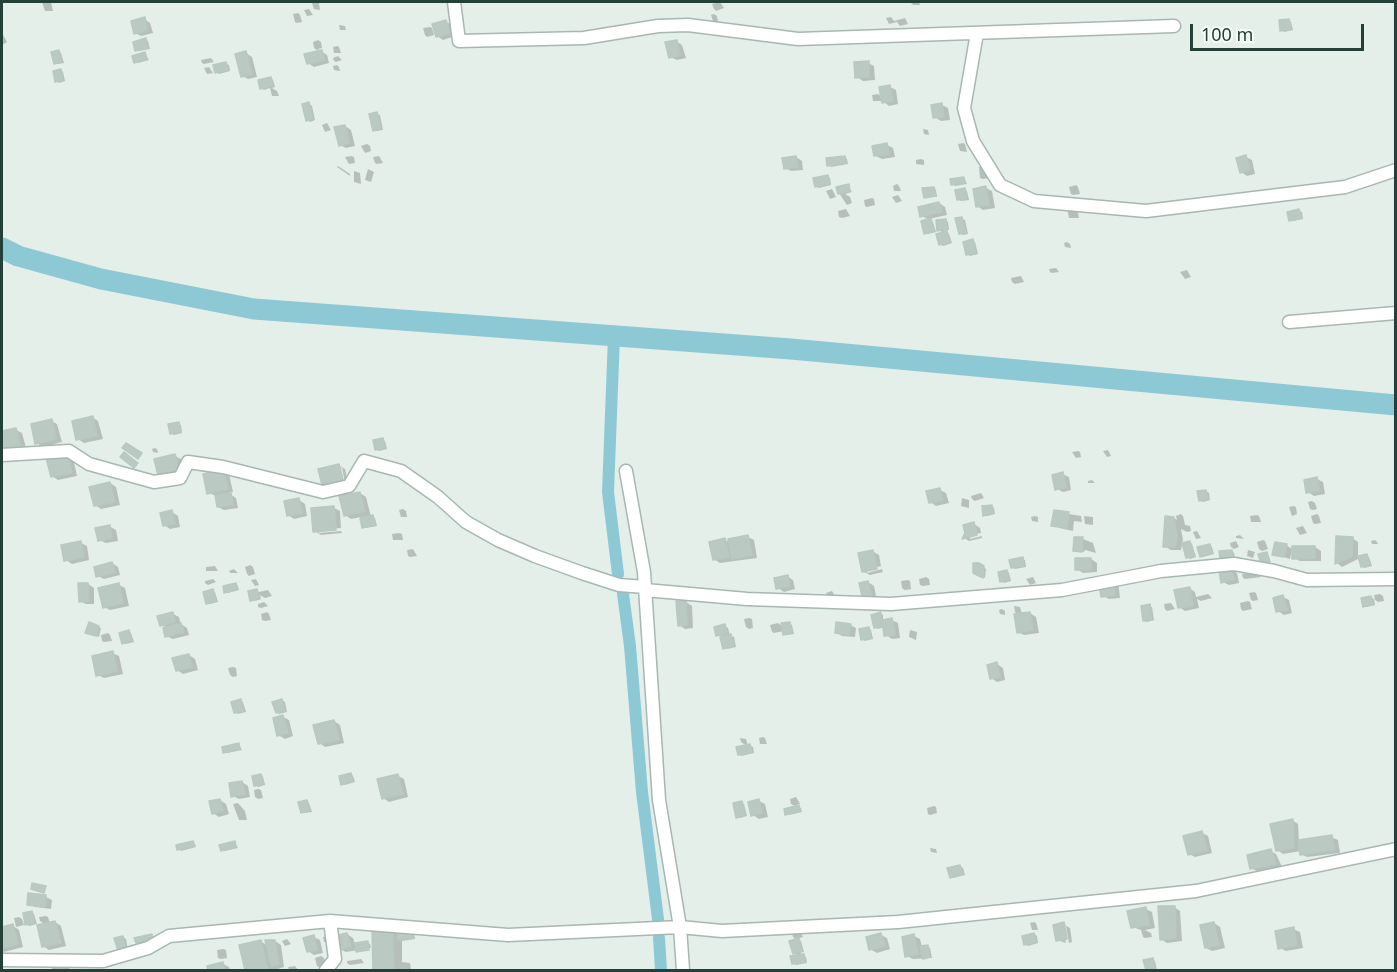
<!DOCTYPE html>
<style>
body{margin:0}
#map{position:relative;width:1397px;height:972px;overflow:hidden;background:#e5efea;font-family:"Noto Sans",sans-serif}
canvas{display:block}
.frame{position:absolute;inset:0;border:3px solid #234139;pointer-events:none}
.scale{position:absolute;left:1190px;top:24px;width:174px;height:27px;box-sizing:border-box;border:3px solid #234139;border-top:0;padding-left:8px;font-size:18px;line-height:21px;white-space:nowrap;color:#234139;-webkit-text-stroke:4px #f6fbf8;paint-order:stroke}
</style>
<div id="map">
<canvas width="1397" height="972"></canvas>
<div class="frame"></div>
<div class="scale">100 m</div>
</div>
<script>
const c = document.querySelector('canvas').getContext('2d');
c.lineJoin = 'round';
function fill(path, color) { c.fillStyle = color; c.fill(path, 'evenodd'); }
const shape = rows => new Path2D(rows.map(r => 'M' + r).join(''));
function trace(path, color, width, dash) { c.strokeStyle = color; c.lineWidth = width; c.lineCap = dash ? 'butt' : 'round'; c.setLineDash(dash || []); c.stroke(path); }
fill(shape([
 [42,2,51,2,53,11,45,11],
 [316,2,319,3,320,10,314,9,312,3],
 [720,2,724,8,716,11,714,9,712,4],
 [910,2,919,2,920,5,913,5],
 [309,9,313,15,307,16,304,10],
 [298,13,300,15,302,22,297,23,295,22,293,14],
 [714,14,717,16,718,22,713,21,711,15],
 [891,17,894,21,905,18,908,24,900,26,897,22,889,24,886,18],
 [144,19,150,23,153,33,141,36,135,33],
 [1289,20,1291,22,1293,30,1284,32,1282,30],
 [446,22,452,25,455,36,443,40,437,36],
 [339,25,345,26,346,30,340,30],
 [430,27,432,28,434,35,427,37,425,35,423,28],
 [2,33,7,42,2,45],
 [145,40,148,41,150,49,139,51,136,50],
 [318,40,321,42,322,48,318,49,327,55,329,63,314,67,308,63,320,52,314,48,313,42],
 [676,41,682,45,686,58,677,60,670,57],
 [337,46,339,47,341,53,334,53,333,47],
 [59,52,61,53,64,63,58,64,55,63],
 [246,53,252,57,257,77,248,79,242,76],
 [145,54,149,60,138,63,136,62],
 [338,56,342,60,336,62,334,61,333,58],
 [211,58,214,62,204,64,202,63,201,60],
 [868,63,874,66,875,80,863,81,857,77],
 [226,64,229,65,230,71,219,74,216,72],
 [337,65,339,67,340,71,334,70,333,66],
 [209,67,213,73,207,74,204,68],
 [60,70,63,72,65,81,59,83,57,81],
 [271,78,273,80,275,87,272,88,277,91,279,96,272,96,270,88,264,90,261,88],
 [890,87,896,90,898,104,889,106,883,101,873,101,872,95,878,94,882,97],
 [309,104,312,106,315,120,310,122,308,120],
 [942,105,948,108,950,120,941,121,934,117],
 [377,114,380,115,383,130,377,131,374,130],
 [327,123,331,130,325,132,322,125],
 [345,126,351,130,355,146,346,148,340,145],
 [923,129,928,130,929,135,924,134],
 [963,143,965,144,967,152,960,151,958,144],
 [367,144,370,146,371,151,365,153,361,146],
 [887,145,893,148,895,157,882,159,876,156],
 [351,156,354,157,355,163,349,164,345,157],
 [379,156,383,163,377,164,375,163,373,157],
 [796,157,802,161,803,170,791,171,785,168],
 [845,157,847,159,848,164,831,167,828,165],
 [1246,157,1252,160,1255,174,1247,176,1241,172],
 [921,159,924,160,924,165,916,164,916,160],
 [338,166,350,174,350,176,337,167],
 [985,166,989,178,983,179,980,178,979,167],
 [368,169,374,172,371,182,365,180],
 [354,171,360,173,361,184,354,182],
 [827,177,830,178,831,185,819,188,816,186],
 [964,178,967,184,955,186,953,184],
 [897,184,899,186,901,191,894,191,893,186],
 [1076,185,1078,187,1080,194,1073,195,1071,194,1069,187],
 [848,186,852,192,845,194,850,197,852,203,847,205,839,193],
 [934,188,936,190,937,197,925,197],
 [986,188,992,191,995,208,983,210,977,206],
 [832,189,836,197,830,199,826,191],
 [965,190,967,191,969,200,961,201,958,199],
 [898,195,902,201,896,203,892,197],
 [872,198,874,199,875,205,867,207,865,206,864,200],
 [939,203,945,207,947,215,929,219,933,222,936,232,928,234,926,233,929,220,922,216],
 [1067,208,1077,209,1079,218,1069,218],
 [846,209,850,216,842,218,839,217,838,211],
 [1299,211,1302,212,1303,219,1293,221,1290,220],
 [962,219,965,220,968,234,963,235,960,233],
 [946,220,948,222,949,230,944,231,949,234,952,243,943,246,940,244,944,233,938,230],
 [972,241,975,242,978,254,970,256,967,254],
 [1067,242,1070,244,1071,248,1065,247,1064,243],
 [1056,268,1059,272,1052,273,1050,272,1049,269],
 [1187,270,1191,277,1185,279,1180,272],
 [1021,276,1024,282,1015,284,1012,282,1011,278],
 [92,417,98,421,103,439,84,443,78,439],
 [51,421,57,424,62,442,43,447,37,443],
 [178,424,181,425,182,433,174,435,171,433],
 [16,430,22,433,27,451,2,452,2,433],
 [382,440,385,441,387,449,379,451,376,449],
 [155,448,157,449,158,453,153,452,152,449],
 [1108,450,1111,456,1107,457,1103,451],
 [1078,451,1080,452,1081,457,1076,458,1072,452],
 [67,454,73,458,77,476,58,480,52,476],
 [175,456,181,459,185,477,156,460],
 [339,466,345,469,349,487,346,488,342,468,338,468],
 [223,471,229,474,233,492,228,493,236,498,238,508,224,510,218,507,217,496,208,493],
 [1062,474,1069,477,1071,490,1063,492,1057,489],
 [1317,479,1323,482,1325,494,1314,496,1308,492],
 [1092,480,1095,483,1088,483,1088,481],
 [110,483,116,487,120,505,101,509,95,505],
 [940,490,946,493,949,503,936,506,930,502],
 [1206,491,1209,493,1210,500,1203,502,1200,500],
 [360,493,366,497,371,517,375,518,377,526,366,528,364,527,361,517,351,519,345,515],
 [981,493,984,498,975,501,972,499,971,496],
 [962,498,969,500,969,508,961,506],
 [299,500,305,504,307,516,294,519,288,515],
 [1312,501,1315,503,1317,509,1313,510,1310,509,1308,502],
 [991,506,994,508,995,514,987,516,985,515],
 [1293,506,1296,507,1297,514,1292,516,1289,507],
 [334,508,340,511,341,528,319,530,319,533,341,531,342,533,321,535,315,531],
 [403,509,406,511,407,517,401,517,399,510],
 [172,512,178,516,180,527,170,529,164,525],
 [1069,514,1081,516,1082,522,1074,521,1073,531,1059,528,1053,525],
 [1181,514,1183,516,1185,525,1190,526,1191,531,1187,532,1181,529,1183,540,1181,550,1171,550,1164,546,1174,518,1177,520,1176,516],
 [1317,514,1319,516,1321,523,1315,524,1313,523,1311,516],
 [1257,515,1259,516,1261,522,1251,522,1250,516],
 [1035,516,1038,517,1038,522,1032,521,1031,517],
 [1084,516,1093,517,1093,525,1085,524],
 [974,524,980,528,981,533,970,535,970,539,982,536,982,538,969,541,964,538],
 [109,526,116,530,118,541,106,543,99,540],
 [1303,526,1307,533,1300,535,1296,528],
 [1197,531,1201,538,1196,539,1193,532],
 [399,533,402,534,403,540,393,540,392,534],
 [1240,535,1244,539,1236,538,1236,536],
 [748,537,754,540,757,558,720,563,714,559,725,540,731,543],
 [1075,538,1083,539,1093,543,1096,553,1085,550,1084,552,1074,550],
 [1352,538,1358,542,1358,558,1367,556,1369,557,1372,566,1364,568,1362,566,1360,558,1342,567,1337,563],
 [1263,540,1265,541,1268,549,1262,551,1259,549,1257,542],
 [1375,540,1377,542,1378,544,1372,544,1371,541],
 [1236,541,1239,547,1234,549,1231,547,1230,543],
 [1190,542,1192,544,1196,557,1190,559,1187,557],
 [81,543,87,546,89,560,72,564,66,560],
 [1286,545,1292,549,1290,559,1274,554],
 [1210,546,1212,547,1214,554,1203,557,1201,556],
 [1315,547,1321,551,1321,561,1300,561,1294,558],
 [413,549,417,556,410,557,408,556,407,550],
 [1248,550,1255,552,1253,558,1247,556],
 [872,551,879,555,881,566,867,570,867,573,882,569,883,572,870,575,864,572],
 [1232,551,1234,553,1235,558,1221,558],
 [1023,559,1025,560,1026,567,1015,569,1012,567],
 [1091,559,1097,563,1097,572,1083,573,1077,569],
 [112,563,118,567,120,575,104,579,98,576],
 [979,564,986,569,985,578,975,572],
 [250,565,253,567,255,574,249,576,247,574,245,567],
 [215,566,218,571,206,571,206,567],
 [234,569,238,573,230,573,229,571],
 [1231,570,1237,573,1239,583,1229,585,1223,582],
 [1007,571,1009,573,1011,581,1004,583,1001,581],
 [1258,571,1261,577,1245,579,1243,578,1242,574],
 [787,576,793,580,795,589,784,592,778,588],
 [926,577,929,579,930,585,923,586,920,585,919,579],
 [1033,577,1036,583,1030,585,1026,579],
 [213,579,216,582,208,585,205,583,205,581],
 [256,579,259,585,255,586,251,580],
 [908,580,910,581,911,589,905,590,902,588,901,581],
 [1118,580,1120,598,1109,599,1103,596],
 [868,582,874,586,877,601,870,602],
 [88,584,94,588,94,604,86,604,80,601],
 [119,585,125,588,129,606,110,610,104,607],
 [236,585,239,590,228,593,225,592],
 [1189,588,1195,592,1196,597,1208,594,1212,598,1201,601,1197,599,1199,608,1185,611,1179,607],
 [257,590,259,592,268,590,272,596,265,598,260,595,261,599,254,601,251,600],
 [213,591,215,592,218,602,210,604,207,603],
 [832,591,836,598,828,598,826,593],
 [1254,592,1256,593,1258,600,1253,601,1251,600,1249,593],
 [1380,594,1383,596,1384,601,1378,602,1374,599,1375,605,1367,607,1365,606,1371,597,1375,600,1374,595],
 [1283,597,1289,600,1292,613,1284,615,1278,611],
 [1248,601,1250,602,1252,609,1243,611,1241,609,1240,603],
 [264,602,268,606,261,608,258,607,258,604],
 [686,602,692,606,693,628,685,629,679,625],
 [1171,603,1175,609,1167,611,1165,609,1164,604],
 [1014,606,1020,607,1022,614,1030,613,1036,617,1039,633,1024,635,1018,632,1020,615,1015,612],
 [1150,606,1152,607,1154,620,1147,622,1144,620],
 [1002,609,1005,611,1005,615,1000,614,999,610],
 [267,612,269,614,271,620,265,621,262,620,261,614],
 [173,614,179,617,181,624,187,628,189,635,173,639,166,636,167,628,161,625],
 [881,614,883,615,883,621,892,620,898,623,900,638,892,639,886,635,884,627,878,629,875,627],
 [749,618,752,619,753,628,749,629,746,627,744,619],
 [778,623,783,627,789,623,792,625,794,634,787,635,784,631,774,633,772,632,770,625],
 [90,624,101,628,99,637,90,634],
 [850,625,856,628,855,637,842,636,836,632],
 [725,626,728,628,730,636,734,637,736,647,727,649,725,648,722,636,718,635],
 [868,628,871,630,873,639,865,641,862,639],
 [910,630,917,632,916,640,909,637],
 [129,632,131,633,134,642,126,644,124,643],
 [108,633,110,635,112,641,104,642,102,641,101,635],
 [112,653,119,656,123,674,104,678,98,675],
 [189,655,195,659,198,670,183,674,177,670],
 [997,664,1003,668,1005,680,997,682,991,678],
 [233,667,236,668,237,676,233,677,230,675,228,668],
 [282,700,285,702,287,712,279,714,277,712],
 [240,701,243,702,246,712,238,714,235,712],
 [283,717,289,720,293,736,285,739,278,735],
 [334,721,340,725,344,743,325,747,319,743],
 [763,737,765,738,767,744,760,744,759,738],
 [740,738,746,739,748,746,753,747,754,753,741,756,739,754,747,746,741,742],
 [239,745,242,750,227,753,224,752],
 [351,774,353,776,355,782,345,785,342,784],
 [261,775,263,777,265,785,258,787,255,785],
 [398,776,404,779,408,797,389,802,383,798],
 [242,782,248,786,250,797,239,799,233,796],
 [258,789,261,790,263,798,258,799,255,797,254,790],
 [796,797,800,804,796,805,801,808,802,812,789,815,787,814,797,807,791,804,790,799],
 [220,800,226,804,229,814,219,817,213,813],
 [307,801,309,803,312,812,305,813,303,812],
 [759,801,765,804,768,817,759,819,753,815],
 [238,803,245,811,247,820,239,820,233,804],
 [742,803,744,804,747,816,740,818,737,817],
 [934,806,936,807,937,813,930,815,928,814,927,808],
 [1292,820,1298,824,1299,842,1331,837,1338,840,1340,853,1307,857,1301,854,1301,851,1283,854,1277,850],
 [1202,833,1208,836,1212,853,1195,857,1189,854],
 [193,842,196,847,181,851,179,849],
 [235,843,238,848,225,851,222,850],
 [930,848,936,849,937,853,931,852],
 [1270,851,1276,854,1282,867,1257,871,1251,868],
 [960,866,963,868,965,875,953,878,951,877],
 [46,897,52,900,51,909,35,907,29,904],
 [1174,907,1180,911,1182,941,1167,943,1161,939],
 [1146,909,1152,912,1155,928,1145,930,1151,933,1152,937,1145,938,1143,937,1141,930,1132,927],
 [32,913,34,914,37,924,29,926,27,924],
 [46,916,48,917,50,924,55,922,61,926,66,946,49,950,43,946,46,925,40,921,39,917],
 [19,917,22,919,24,925,16,927,14,918],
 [1034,922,1036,923,1038,930,1032,930,1030,923],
 [1214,923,1220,927,1225,948,1212,951,1206,948],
 [1063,924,1070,928,1072,942,1069,943,1066,926,1063,926,1066,943,1057,940],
 [13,926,19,930,23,947,4,952,2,950,2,929],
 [1293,929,1300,932,1303,948,1286,951,1280,948],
 [392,931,399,935,414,932,415,939,402,941,402,962,410,963,411,969,375,970,374,951],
 [800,932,803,937,796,939,801,941,804,952,800,953,806,957,807,963,796,965,793,963,799,956,794,953,797,940,793,937,792,934],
 [347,934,353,938,355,944,368,943,370,944,371,948,346,952,339,949],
 [1034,934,1037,936,1038,943,1028,946,1025,944],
 [330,935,334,942,324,942,323,937],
 [881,935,887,938,890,949,877,953,870,949],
 [914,936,920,939,922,947,930,948,932,958,913,959,907,956],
 [123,937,126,939,128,950,121,951],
 [314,937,320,940,323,953,314,955,308,951],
 [287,939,291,944,285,946,282,941],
 [260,941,268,946,275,941,281,945,284,967,278,969,281,970,247,970,241,946],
 [223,949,226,950,227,958,221,959,218,958,217,950],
 [321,956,324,958,326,965,319,967,317,966,315,958],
 [361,959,364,963,350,965,347,963,347,961],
 [1152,960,1155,961,1157,970,1147,970,1145,961],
 [67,964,70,969,52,970,52,968],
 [223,964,229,967,230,970,210,970,209,967],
 [295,966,298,970,289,970,288,967]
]), '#0003');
trace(shape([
 [614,336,608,492,618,574],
 [623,594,630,646,642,792,658,919],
 [659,938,661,970]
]), '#8cc9d5', 12);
trace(shape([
 [2,248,18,256,101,279,254,309,791,349,1396,405]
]), '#8cc9d5', 21);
const building = shape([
 [145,17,147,30,134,34,131,21,145,17],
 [1289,19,1291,29,1280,31,1279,20,1289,19],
 [446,20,450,33,436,37,432,24,446,20],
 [146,38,148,48,135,51,133,42,146,38],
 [677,40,680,55,669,58,665,42,677,40],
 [59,50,62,62,54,64,51,52,59,50],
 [322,50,324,60,307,64,304,54,322,50],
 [246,51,252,74,241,77,235,54,246,51],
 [145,52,147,59,134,63,132,56,145,52],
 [869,61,869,77,855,78,854,62,869,61],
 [226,62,228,70,215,73,213,65,226,62],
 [61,69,63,80,55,82,53,71,61,69],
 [271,77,273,86,260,89,258,80,271,77],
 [890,85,893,101,882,103,879,87,890,85],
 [309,102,313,119,306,121,302,104,309,102],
 [942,103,944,117,933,118,931,105,942,103],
 [377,112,381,129,373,131,369,114,377,112],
 [345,125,349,143,339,146,334,127,345,125],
 [887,143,889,154,874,156,872,146,887,143],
 [1246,155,1250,170,1240,173,1236,158,1246,155],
 [796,156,798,167,784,169,782,158,796,156],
 [845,156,846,163,827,166,826,158,845,156],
 [828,175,830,184,815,187,813,178,828,175],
 [964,177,965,183,951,185,950,179,964,177],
 [849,184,850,191,838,194,836,187,849,184],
 [986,186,989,205,976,207,973,189,986,186],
 [934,187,936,196,924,198,922,188,934,187],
 [965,188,967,199,957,200,955,190,965,188],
 [939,202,942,212,920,217,918,207,939,202],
 [1299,209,1302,218,1289,221,1287,212,1299,209],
 [962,217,966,233,959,234,955,218,962,217],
 [931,218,934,231,924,234,921,221,931,218],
 [946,219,947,229,937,231,936,220,946,219],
 [947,231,950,242,939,245,936,234,947,231],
 [973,239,976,253,966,255,963,242,973,239],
 [93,416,97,436,76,440,72,421,93,416],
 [52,419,56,439,35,444,31,424,52,419],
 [179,422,181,432,170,434,168,424,179,422],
 [16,428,21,448,2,453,2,431,16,428],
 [383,438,385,448,375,450,373,440,383,438],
 [126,443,142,453,138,459,122,448,126,443],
 [124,452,138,463,134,468,120,457,124,452],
 [67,453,72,473,51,477,46,458,67,453],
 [175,454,180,474,159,479,154,459,175,454],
 [339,464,344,484,323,489,318,469,339,464],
 [223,469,228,489,207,494,203,474,223,469],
 [1063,472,1066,487,1055,490,1052,475,1063,472],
 [1317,477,1320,491,1306,493,1304,480,1317,477],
 [110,482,115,502,94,506,89,487,110,482],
 [940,488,943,500,929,503,926,491,940,488],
 [1206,490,1208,499,1199,501,1197,491,1206,490],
 [360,492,365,511,344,516,339,496,360,492],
 [231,493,233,505,217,507,215,495,231,493],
 [299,498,302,513,287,516,284,501,299,498],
 [992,505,993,513,983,516,982,506,992,505],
 [334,506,336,530,313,532,311,508,334,506],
 [172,510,175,524,163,526,160,513,172,510],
 [1054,510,1069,512,1067,528,1051,526,1054,510],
 [373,515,375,525,362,528,360,518,373,515],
 [1165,516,1174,517,1177,536,1175,547,1163,547,1165,516],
 [974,522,977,535,962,539,965,533,963,525,974,522],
 [110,525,112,538,98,541,95,528,110,525],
 [748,535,752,555,732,559,728,539,748,535],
 [1336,536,1353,537,1352,556,1335,564,1336,536],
 [1074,537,1083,537,1082,552,1073,551,1074,537],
 [725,538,729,557,713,560,709,542,725,538],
 [81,541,84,557,64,561,61,545,81,541],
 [1190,541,1194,556,1186,558,1182,543,1190,541],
 [1275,542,1287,544,1284,557,1272,555,1275,542],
 [1210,544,1212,553,1200,557,1197,547,1210,544],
 [1292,546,1315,546,1315,558,1292,559,1292,546],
 [873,550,877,569,862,572,858,553,873,550],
 [1232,550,1233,557,1220,559,1219,551,1232,550],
 [1267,552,1270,562,1261,564,1258,554,1267,552],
 [1367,554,1370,565,1361,567,1358,556,1367,554],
 [1023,557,1024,566,1011,568,1009,560,1023,557],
 [1075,558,1091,558,1091,570,1075,570,1075,558],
 [112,562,115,572,96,577,94,567,112,562],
 [973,563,979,563,984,566,983,578,973,573,973,563],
 [1231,568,1234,579,1221,583,1219,571,1231,568],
 [1007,570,1009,580,1000,582,998,572,1007,570],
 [788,575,790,586,776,589,774,578,788,575],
 [1112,575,1115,595,1101,597,1098,577,1112,575],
 [868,581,872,598,863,600,859,583,868,581],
 [78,583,88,583,89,601,79,602,78,583],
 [119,583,123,603,103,608,98,588,119,583],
 [236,583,238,589,224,593,223,586,236,583],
 [1190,587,1193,606,1178,608,1174,590,1190,587],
 [213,589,216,601,206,604,203,592,213,589],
 [257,589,259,599,250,601,248,591,257,589],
 [1283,595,1287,610,1276,612,1273,598,1283,595],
 [1371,596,1373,604,1363,607,1361,598,1371,596],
 [676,601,686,601,687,625,678,626,676,601],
 [1150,604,1152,620,1143,621,1141,606,1150,604],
 [173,612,175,622,160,626,157,616,173,612],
 [881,612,881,627,874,628,871,615,881,612],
 [1030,612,1033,630,1017,633,1014,614,1030,612],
 [892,618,895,635,884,636,882,620,892,618],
 [89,622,99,626,96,636,85,633,89,622],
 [790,622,792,633,783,635,781,623,790,622],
 [836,622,851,624,849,635,835,633,836,622],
 [181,623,184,632,165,637,163,628,181,623],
 [725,624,727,633,716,636,714,627,725,624],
 [869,627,871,638,861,640,859,629,869,627],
 [129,630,132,640,122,644,119,633,129,630],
 [731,634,734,646,723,649,720,637,731,634],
 [113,651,117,671,96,676,92,656,113,651],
 [189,654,192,667,176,671,172,658,189,654],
 [997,662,1000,677,990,679,987,665,997,662],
 [241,699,244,711,234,713,231,702,241,699],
 [282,699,285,711,276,713,272,702,282,699],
 [283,715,288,733,277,736,273,718,283,715],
 [334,720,339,740,318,744,313,725,334,720],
 [239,743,240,749,223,753,222,747,239,743],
 [750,744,752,752,738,755,736,747,750,744],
 [351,773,353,781,341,785,339,776,351,773],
 [261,774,264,784,254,786,252,776,261,774],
 [398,774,403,794,382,799,377,779,398,774],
 [242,781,245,794,231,797,229,783,242,781],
 [220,799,223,811,212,814,209,801,220,799],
 [759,799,762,813,751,816,748,802,759,799],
 [307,800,310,810,301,813,298,802,307,800],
 [742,801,745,815,736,818,733,803,742,801],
 [799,805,800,811,785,815,784,809,799,805],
 [1293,819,1294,848,1276,851,1270,824,1293,819],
 [1202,831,1207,850,1188,855,1183,836,1202,831],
 [1332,835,1334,850,1300,855,1298,840,1332,835],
 [193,841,195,846,177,850,176,845,193,841],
 [235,841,236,847,221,851,219,845,235,841],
 [1271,849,1276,864,1250,869,1247,855,1271,849],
 [960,865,963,874,950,878,947,868,960,865],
 [32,883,46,886,44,893,31,889,32,883],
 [28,893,46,895,45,907,27,905,28,893],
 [1158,906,1175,906,1176,938,1160,940,1158,906],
 [1146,907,1149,925,1131,928,1127,911,1146,907],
 [32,911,35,923,25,925,23,913,32,911],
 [55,921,61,943,42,947,37,925,55,921],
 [1064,922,1067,939,1056,941,1053,925,1064,922],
 [1214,922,1219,945,1205,948,1200,925,1214,922],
 [13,924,18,944,2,948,2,927,13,924],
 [1294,927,1297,945,1278,949,1275,931,1294,927],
 [411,928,413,938,398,940,397,930,411,928],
 [392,929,394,970,373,970,372,930,392,929],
 [347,933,351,946,338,950,334,936,347,933],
 [881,933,885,946,869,950,866,937,881,933],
 [1034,933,1037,942,1024,945,1022,936,1034,933],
 [152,934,153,939,136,943,134,938,152,934],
 [914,934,918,954,905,957,902,937,914,934],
 [314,935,317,950,307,952,303,938,314,935],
 [123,936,126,949,118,951,114,938,123,936],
 [799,938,802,951,793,954,789,941,799,938],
 [261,940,268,970,245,970,239,945,261,940],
 [265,940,275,940,279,964,271,966,265,940],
 [368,941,369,950,356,952,355,943,368,941],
 [928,945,930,957,923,959,920,946,928,945],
 [804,954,805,962,792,964,790,956,804,954],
 [1153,958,1155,969,1146,970,1143,960,1153,958],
 [223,962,225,970,208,970,207,966,223,962]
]);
fill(building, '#bacac3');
trace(building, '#b7c9c1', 1.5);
const minor = shape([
 [454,2,459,41,584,38,658,26,688,25,798,39,1174,26],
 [977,33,964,108,973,141,1000,185,1034,201,1146,211,1345,187,1396,170],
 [1289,322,1396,313],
 [2,455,69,451,89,464,154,482,180,478,188,462,223,467,323,492,349,486,364,461,401,471,438,497,466,522,498,540,535,556,582,573,619,585,645,587],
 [626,471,644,572,659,800,680,927,683,970],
 [645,590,747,599,891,604,1062,590,1161,571,1234,564,1274,571,1307,580,1396,579],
 [2,960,103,961,148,948,169,936,330,921,508,935,680,927,722,931,898,922,1196,891,1396,849],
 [326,970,335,959,330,921]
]);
trace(minor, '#a7b7b1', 15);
trace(minor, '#fff', 12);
</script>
